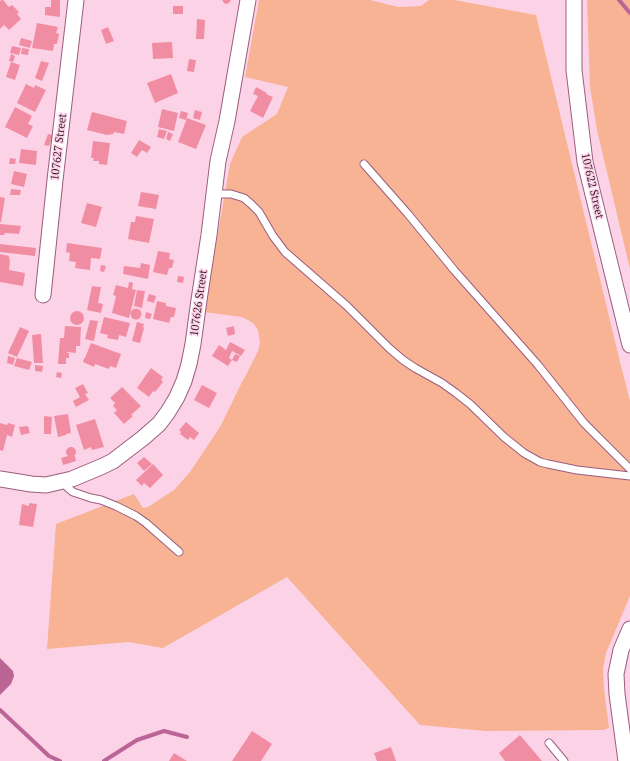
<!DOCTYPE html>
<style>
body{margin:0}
canvas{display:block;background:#fcd2e7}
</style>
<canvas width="630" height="761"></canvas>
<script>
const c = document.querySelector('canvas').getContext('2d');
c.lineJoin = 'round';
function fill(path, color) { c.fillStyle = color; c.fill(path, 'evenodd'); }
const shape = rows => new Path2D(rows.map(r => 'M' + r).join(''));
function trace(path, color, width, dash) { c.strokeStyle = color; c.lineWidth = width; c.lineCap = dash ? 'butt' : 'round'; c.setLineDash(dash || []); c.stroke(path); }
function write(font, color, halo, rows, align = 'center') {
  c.font = font + ' "PT Serif",serif'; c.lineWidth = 3; c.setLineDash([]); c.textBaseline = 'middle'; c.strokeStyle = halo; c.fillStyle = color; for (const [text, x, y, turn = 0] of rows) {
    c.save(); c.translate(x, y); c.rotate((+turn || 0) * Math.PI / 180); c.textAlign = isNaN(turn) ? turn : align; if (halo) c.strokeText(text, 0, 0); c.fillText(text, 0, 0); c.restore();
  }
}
fill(shape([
 [259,0,370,0,398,7,421,6,429,0,454,0,536,15,621,366,630,401,630,596,606,653,603,669,604,689,609,728,603,730,486,731,420,725,287,577,163,648,128,642,47,649,56,524,134,494,143,508,148,507,174,490,190,472,220,427,242,382,247,373,258,351,260,343,258,330,254,324,248,320,242,317,204,312,230,164,242,137,277,114,288,87,245,77],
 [587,0,630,0,630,269,597,130,590,87]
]), '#f7b393');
fill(shape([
 [0,658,13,671,14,676,11,684,0,695]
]), '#ba6595');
trace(shape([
 [619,0,630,13],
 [0,710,49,756,60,761],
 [104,761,137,740,164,731,187,737]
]), '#ba6595', 4);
fill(shape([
 [2,0,3,0,9,7,12,5,19,12,17,14,21,19,9,30,4,25,0,29,0,1],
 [51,0,60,0,60,17,45,15,45,7,51,7],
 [222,0,231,0,229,3,226,4,224,3],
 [173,6,183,6,183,14,173,14],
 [197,19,205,20,204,39,196,39],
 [37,23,58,27,56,33,59,34,57,44,54,44,53,51,32,48],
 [108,27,114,41,106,44,101,30],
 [21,38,32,41,30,48,19,45],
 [172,42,173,58,153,59,152,43],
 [12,46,21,48,19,55,10,53],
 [22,48,29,49,28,55,21,54],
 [11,54,15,56,13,62,9,61],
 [189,59,196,60,194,72,187,71],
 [41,61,49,63,42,81,35,78],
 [11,62,20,65,15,80,6,77],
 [171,74,178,93,155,103,147,83],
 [26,84,34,88,35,85,46,90,35,112,17,103],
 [256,87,267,93,266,94,273,97,263,118,250,111,258,96,253,94],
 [15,107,32,116,28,124,33,126,27,138,5,127],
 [162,109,178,113,174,131,158,127],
 [195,110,202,112,200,120,193,118],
 [181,111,188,113,186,120,179,118],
 [92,112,127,121,124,134,114,132,113,134,107,135,87,130],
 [187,118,206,125,196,149,178,142],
 [159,129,167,131,164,139,157,137],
 [168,132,173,134,170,141,166,139],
 [48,134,53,135,49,146,44,145],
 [139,140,151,147,147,153,142,150,137,157,131,153],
 [93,141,110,143,107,165,99,164,99,161,93,161,94,158,91,158],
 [21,149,37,151,36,165,19,163],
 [10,158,16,159,15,164,9,164],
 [14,171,27,174,24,187,11,184],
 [11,189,21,190,20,195,10,195],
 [141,192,159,195,156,209,138,206],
 [0,197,5,198,1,222,0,222],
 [87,203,102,207,96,227,81,223],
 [136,216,154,219,149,243,128,239,131,222,135,222],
 [0,224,21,226,19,234,5,233,4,235,0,235],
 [67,243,102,248,100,259,91,258,90,270,75,268,76,262,69,261,70,253,66,252],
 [0,244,36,248,35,256,0,252],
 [158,251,170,253,169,259,174,260,172,268,169,268,167,275,153,272],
 [0,254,9,256,9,259,10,259,9,270,25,273,23,286,0,282],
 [141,263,150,265,148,279,123,274,124,266,140,268],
 [101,265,106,266,104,272,100,271],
 [178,276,184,277,183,283,177,282],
 [129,282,133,283,132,289,136,290,129,318,112,313,116,296,113,295,116,285,128,288],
 [92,286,101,287,98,303,103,304,101,313,87,310],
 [137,290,145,291,142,308,134,306],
 [149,294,156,296,154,303,147,301],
 [157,301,166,303,166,306,176,308,174,317,171,317,169,323,153,319],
 '130.5 314a5.5 5.5 0 1 1 11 0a5.5 5.5 0 1 1-11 0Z',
 '70 318a7 7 0 1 1 14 0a7 7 0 1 1-14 0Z',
 [146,312,152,314,150,319,145,318],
 [104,317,130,323,126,337,119,335,118,340,107,338,108,335,100,333],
 [90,320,98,321,94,341,85,339],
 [137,322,144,324,143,327,144,328,140,343,132,341],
 [65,326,81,327,80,346,76,346,76,353,67,352,67,353,69,353,69,358,66,358,66,364,58,364,60,338,64,338],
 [234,326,235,334,228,336,226,328],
 [20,327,29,331,17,357,8,353],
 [41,334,43,363,34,363,32,335],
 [230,342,245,350,241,356,232,351,229,358,232,360,228,366,212,356,219,345,226,350],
 [91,343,121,354,116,368,110,366,109,369,95,364,94,367,83,362,84,358,85,358],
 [235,354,240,356,237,362,232,360],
 [8,356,15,358,13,365,7,363],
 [17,358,32,362,29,370,14,366],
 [35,365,43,366,42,372,35,371],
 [151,368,163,377,161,380,163,382,155,392,153,391,149,397,137,388],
 [57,372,62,373,61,378,56,377],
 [83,384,88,393,85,394,89,400,76,407,73,401,80,397,75,388],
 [202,385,217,393,209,408,194,400],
 [122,387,141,406,131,415,133,416,124,424,114,413,117,410,113,406,115,403,110,398],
 [68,414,71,433,66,434,66,435,58,437,54,416],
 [44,416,52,417,51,434,44,434],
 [95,419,104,447,92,450,91,447,84,450,76,425],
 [186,422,199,433,194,440,190,437,188,440,180,434,181,432,179,430],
 [0,423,7,425,8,423,15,425,12,437,7,435,3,451,0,450],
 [28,426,30,433,21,435,19,427],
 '66 452a5 5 0 1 1 10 0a5 5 0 1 1-10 0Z',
 [68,456,71,457,75,456,76,461,63,465,61,458],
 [144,457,152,464,144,471,137,463],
 [153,464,163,475,150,488,144,483,142,486,136,480],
 [29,503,37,504,33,527,19,525,22,504,29,506],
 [252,731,272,744,261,761,232,761],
 [520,735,542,761,505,761,499,753],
 [391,747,396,761,377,761,374,753],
 [174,753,187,761,169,761]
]), '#f18da3');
const service = shape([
 [364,164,408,214,454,270,538,365,584,423,630,469],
 [214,194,231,194,244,198,251,204,259,212,273,236,285,252,347,306,389,348,403,360,415,368,442,383,456,393,470,404,504,437,524,453,540,462,548,464,577,470,630,476],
 [65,481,67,487,73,492,91,498,101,500,116,506,136,516,146,523,179,552],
 [549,743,564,761]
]);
const minor = shape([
 [574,0,574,70,585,162,630,345],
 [43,295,55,180,76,0],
 [0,479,31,484,46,485,72,479,103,466,113,461,143,438,159,424,168,412,177,397,184,381,189,364,193,344,199,300,209,235,218,161,227,121,248,0],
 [626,761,617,694,616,674,621,650,630,629]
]);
trace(service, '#9b5d7f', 9);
trace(minor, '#9b5d7f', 17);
trace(service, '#fff', 7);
trace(minor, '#fff', 15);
write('11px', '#361c2a', '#fcd2e7', [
 ["107627 Street",59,147,-83],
 ["107622 Street",592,186,77],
 ["107626 Street",199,303,-82]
]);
</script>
